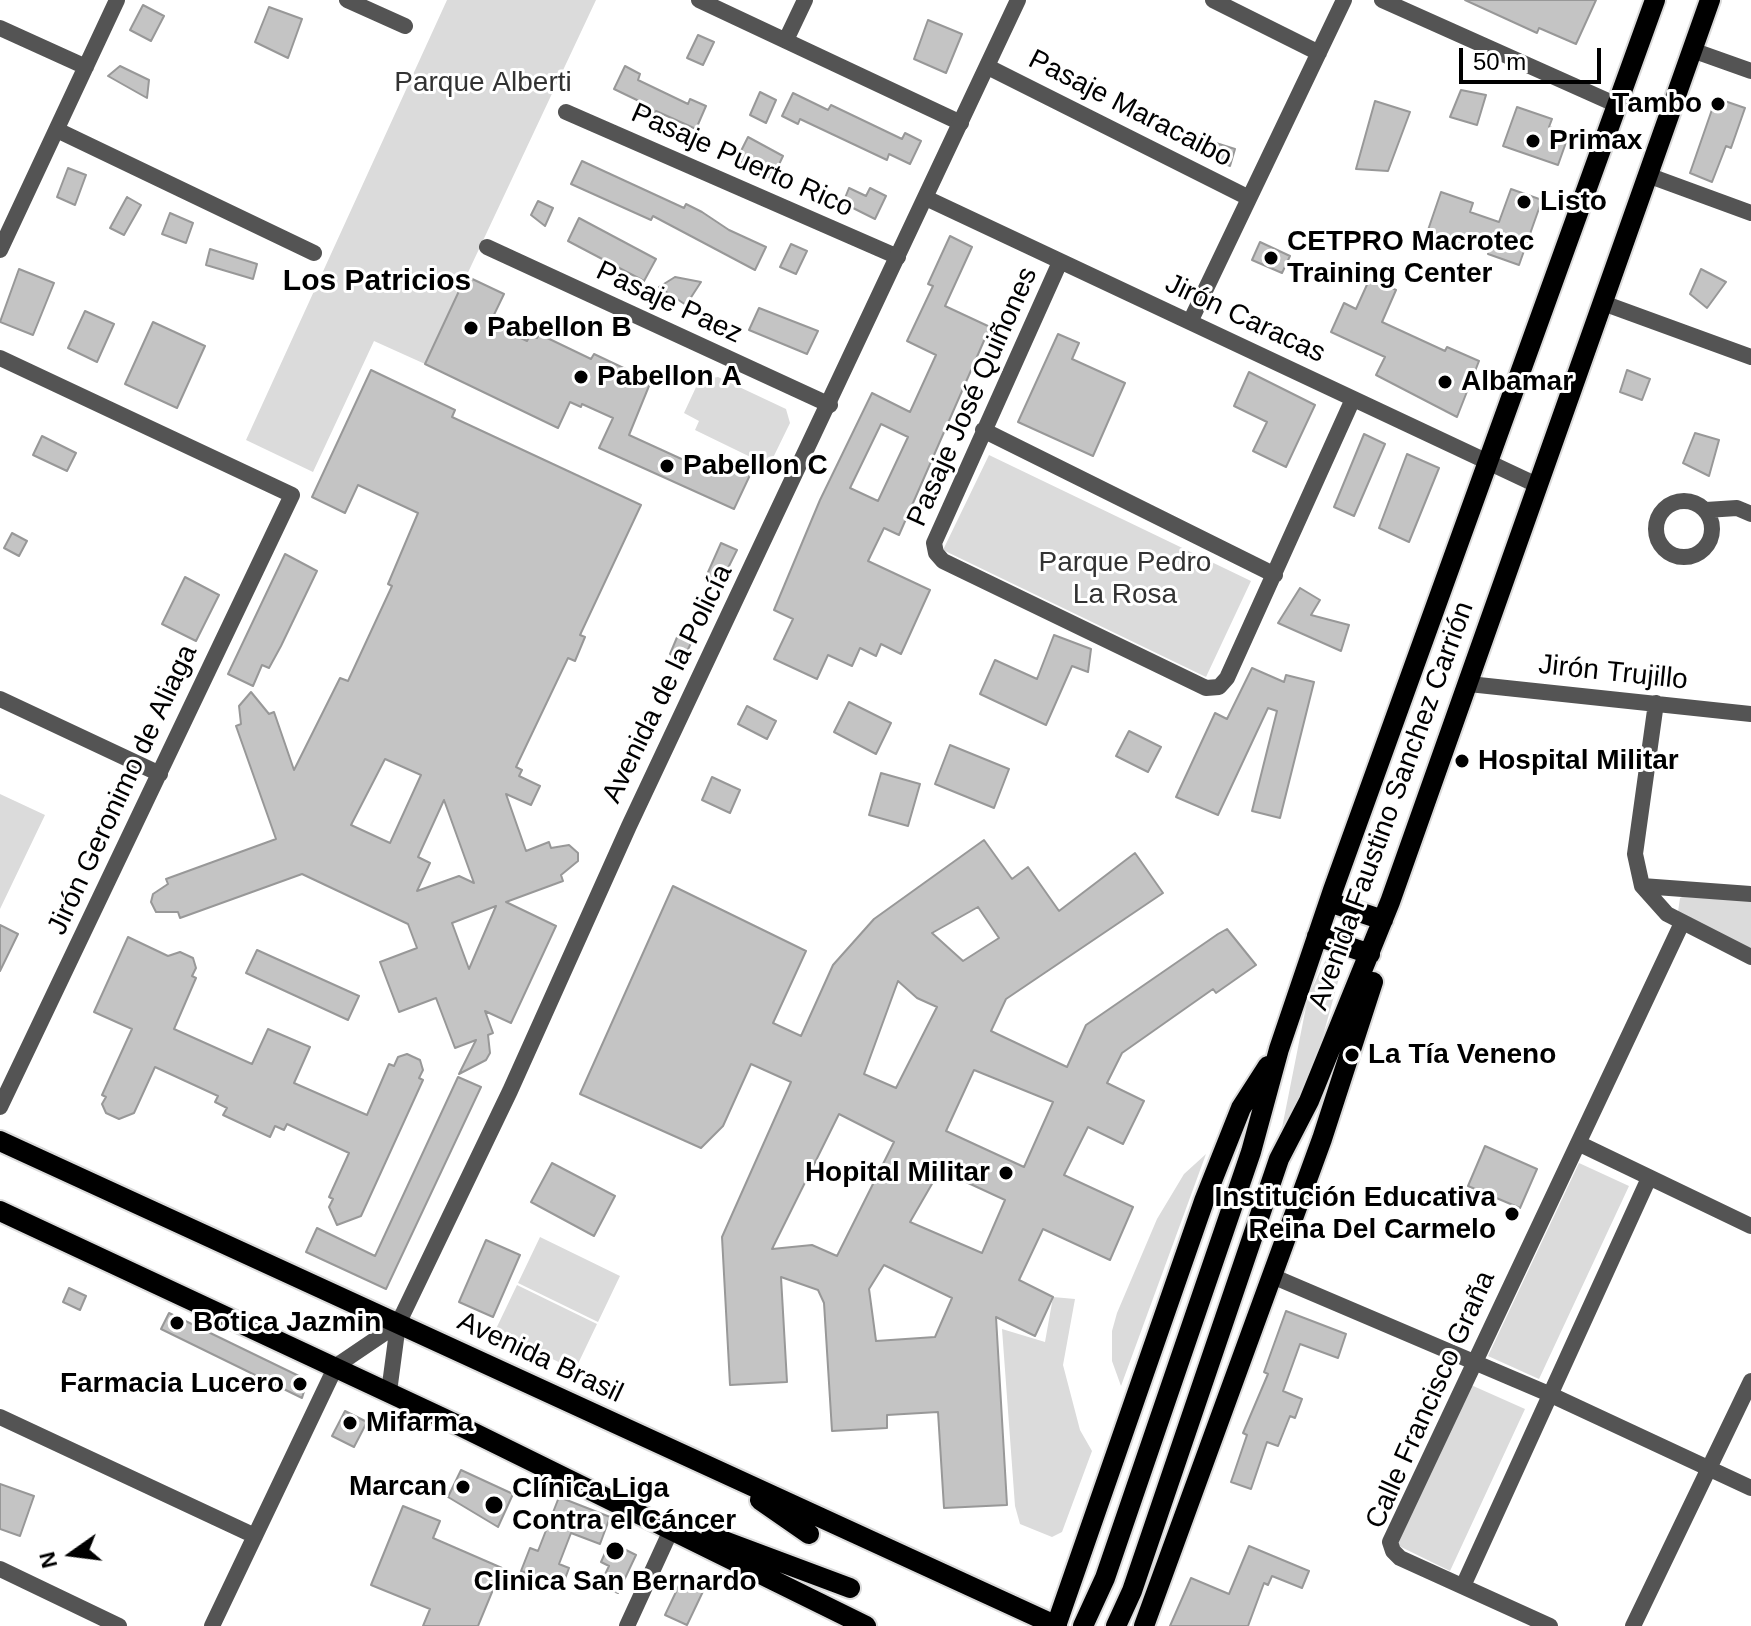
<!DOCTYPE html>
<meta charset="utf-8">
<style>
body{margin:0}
#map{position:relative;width:1751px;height:1626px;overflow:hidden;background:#fff;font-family:Arial,sans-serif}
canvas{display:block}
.north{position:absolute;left:32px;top:1514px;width:80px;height:80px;-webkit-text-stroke:6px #fff;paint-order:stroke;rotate:256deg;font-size:22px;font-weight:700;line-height:32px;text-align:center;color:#000}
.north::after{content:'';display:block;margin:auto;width:28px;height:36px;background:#000;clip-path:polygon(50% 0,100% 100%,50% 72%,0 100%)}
.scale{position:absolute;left:1459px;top:48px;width:142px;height:36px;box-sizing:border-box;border:4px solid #000;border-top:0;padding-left:10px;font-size:24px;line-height:28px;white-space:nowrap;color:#000;-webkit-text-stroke:6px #fff;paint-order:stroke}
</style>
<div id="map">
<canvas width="1751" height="1626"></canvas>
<div class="north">N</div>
<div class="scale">50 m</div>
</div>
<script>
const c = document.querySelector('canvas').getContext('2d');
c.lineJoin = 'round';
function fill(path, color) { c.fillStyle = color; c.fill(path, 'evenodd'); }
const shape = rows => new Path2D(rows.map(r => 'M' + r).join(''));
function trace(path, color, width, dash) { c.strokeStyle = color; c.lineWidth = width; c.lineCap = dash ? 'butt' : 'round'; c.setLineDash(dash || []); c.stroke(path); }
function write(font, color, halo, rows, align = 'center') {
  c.font = font + ' Arial,sans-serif'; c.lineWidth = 6; c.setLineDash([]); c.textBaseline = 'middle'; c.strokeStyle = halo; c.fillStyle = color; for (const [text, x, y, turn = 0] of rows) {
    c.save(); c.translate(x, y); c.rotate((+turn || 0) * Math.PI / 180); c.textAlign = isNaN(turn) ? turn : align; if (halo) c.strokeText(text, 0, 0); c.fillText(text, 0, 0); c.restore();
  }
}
fill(shape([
 [447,0,596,0,425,364,374,341,313,472,246,440],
 [718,377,786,409,790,423,769,466,695,430,699,421,684,413,697,385,705,379],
 [989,455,1251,581,1206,677,943,550],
 [0,794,45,815,0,909],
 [1693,892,1751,895,1751,959,1678,912,1680,898],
 [1329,953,1344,960,1316,1061,1281,1133,1308,997],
 [1206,1154,1121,1386,1112,1361,1112,1331,1117,1313,1157,1219,1184,1174],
 [1579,1163,1629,1186,1539,1379,1488,1356],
 [540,1237,620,1276,598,1322,518,1283],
 [517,1285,597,1324,575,1370,495,1331],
 [1053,1297,1075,1299,1063,1365,1080,1430,1092,1451,1062,1532,1052,1537,1020,1524,1015,1506,1002,1329,1045,1342],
 [1471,1385,1525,1409,1450,1571,1397,1545]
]), '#dbdbdb');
const building = shape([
 [1465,0,1596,0,1576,44,1539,28,1537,33,1465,0],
 [143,5,164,16,151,41,130,30,143,5],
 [269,7,302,19,288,58,255,42,269,7],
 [928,20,962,34,946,73,914,59,928,20],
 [698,35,714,42,703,65,687,58,698,35],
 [120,66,149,80,147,98,108,76,120,66],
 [625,66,640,74,638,80,688,104,690,99,706,106,696,129,656,111,654,116,639,108,641,102,614,89,625,66],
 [1461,90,1486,95,1477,125,1450,117,1461,90],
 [760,92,776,100,766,123,750,115,760,92],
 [793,93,828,110,831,105,902,139,905,133,921,141,910,164,889,154,887,160,800,119,798,124,782,116,793,93],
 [1716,98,1745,108,1731,148,1726,146,1712,182,1690,173,1716,98],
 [1375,101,1410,112,1388,171,1356,169,1375,101],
 [1517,107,1552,119,1549,127,1569,134,1558,165,1503,146,1517,107],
 [748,137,783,156,772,179,737,159,748,137],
 [1216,143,1235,149,1230,166,1208,156,1216,143],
 [582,161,684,208,686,204,702,212,729,230,766,247,755,270,653,216,651,220,571,184,582,161],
 [68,168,86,175,75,205,57,197,68,168],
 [849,188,866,196,870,188,886,196,875,219,843,203,849,188],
 [1511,189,1542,200,1519,265,1488,254,1490,247,1461,237,1459,244,1427,233,1441,192,1473,203,1470,212,1499,222,1511,189],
 [127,197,141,205,124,235,110,228,127,197],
 [538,201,553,208,545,226,531,215,538,201],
 [170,213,193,223,186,243,162,234,170,213],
 [579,218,656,259,644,281,568,241,579,218],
 [950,236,972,247,945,306,990,327,899,535,884,528,868,561,930,590,901,654,881,644,876,656,860,648,852,666,828,655,817,679,774,659,793,619,774,610,820,500,872,393,910,412,936,355,907,341,933,286,928,284,950,236],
 [881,424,908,437,878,501,850,488,881,424],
 [1260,242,1290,256,1282,273,1252,260,1260,242],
 [791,244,807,251,796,274,780,267,791,244],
 [210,249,257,264,253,279,206,265,210,249],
 [19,269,54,283,33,335,0,322,19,269],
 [1701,269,1726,282,1707,308,1690,294,1701,269],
 [466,276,504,294,490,323,527,341,530,335,537,338,539,334,591,359,594,354,651,381,629,435,710,472,716,459,750,475,734,509,599,448,613,418,582,404,581,407,570,402,558,428,425,364,466,276],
 [675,277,701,282,686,305,659,287,675,277],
 [1370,278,1396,290,1382,322,1445,351,1447,347,1479,361,1457,417,1376,375,1385,357,1331,332,1344,303,1356,309,1370,278],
 [759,308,818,331,807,354,749,330,759,308],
 [85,311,114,324,97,362,68,348,85,311],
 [153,322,205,346,177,408,125,384,153,322],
 [1058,334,1079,343,1072,359,1125,383,1093,456,1018,422,1058,334],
 [371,370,455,410,452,417,641,505,580,635,585,637,575,661,568,658,516,767,522,770,519,776,540,786,531,805,506,794,526,851,549,842,551,848,569,845,578,853,578,861,561,875,563,881,506,902,556,926,511,1023,485,1011,493,1033,488,1035,490,1053,486,1060,459,1074,476,1040,455,1048,436,998,399,1012,380,962,417,948,408,924,302,874,180,918,178,912,156,912,151,902,153,894,168,884,166,879,276,839,236,726,241,724,239,706,251,692,269,714,274,712,294,770,340,678,348,681,392,586,388,584,418,513,358,485,345,513,312,497,371,370],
 [385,759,421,775,390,843,351,825,385,759],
 [444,800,474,883,459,876,417,891,430,863,418,857,444,800],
 [496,906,469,969,452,923,496,906],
 [1627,370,1650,379,1642,400,1620,392,1627,370],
 [1249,372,1315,405,1286,467,1253,451,1267,422,1234,406,1249,372],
 [1695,433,1719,440,1709,476,1683,463,1695,433],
 [1364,434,1385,444,1354,516,1334,507,1364,434],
 [42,436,76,453,67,471,33,455,42,436],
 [1407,454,1439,468,1409,542,1379,528,1407,454],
 [12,533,27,541,19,556,4,548,12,533],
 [721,543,737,550,719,586,705,579,721,543],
 [285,554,317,571,281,646,269,668,262,665,253,686,228,674,285,554],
 [185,577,219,595,196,641,162,624,185,577],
 [1300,588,1320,600,1311,615,1349,625,1341,651,1278,623,1300,588],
 [678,635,692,641,683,660,670,654,678,635],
 [1054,635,1091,649,1088,672,1072,666,1046,725,980,694,995,660,1037,679,1054,635],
 [1252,668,1284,682,1286,675,1314,682,1280,818,1252,811,1277,711,1268,708,1218,815,1176,797,1215,713,1227,719,1252,668],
 [849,702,891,723,876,754,834,732,849,702],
 [747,706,776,721,767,739,738,724,747,706],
 [1129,731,1161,747,1148,772,1116,756,1129,731],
 [950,745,1009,769,994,808,935,784,950,745],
 [881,773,920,784,908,826,869,815,881,773],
 [712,777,740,790,730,813,702,800,712,777],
 [984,840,1012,879,1028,867,1059,911,1135,853,1163,893,1006,999,991,1031,1067,1067,1086,1025,1218,934,1227,929,1256,965,1216,993,1213,989,1122,1053,1107,1083,1144,1101,1123,1144,1088,1127,1064,1175,1133,1207,1110,1260,1043,1229,1019,1280,1053,1297,1035,1336,996,1317,1007,1505,944,1508,938,1412,887,1415,887,1428,832,1431,824,1303,818,1290,781,1277,787,1382,730,1385,722,1237,791,1082,751,1064,723,1126,701,1148,580,1094,673,886,806,951,773,1023,801,1036,833,965,874,919,984,840],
 [978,907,999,938,963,961,932,933,978,907],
 [898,981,917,998,937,1007,896,1088,864,1074,898,981],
 [974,1070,1053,1102,1024,1167,946,1131,974,1070],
 [839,1114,894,1142,837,1256,812,1245,772,1249,839,1114],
 [940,1170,1005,1200,982,1253,910,1222,940,1170],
 [884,1265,952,1298,935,1337,876,1341,869,1289,884,1265],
 [0,925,18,934,0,971,0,925],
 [128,937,168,956,180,952,193,958,196,968,192,976,196,978,174,1029,252,1064,268,1029,310,1047,294,1083,367,1115,389,1064,394,1066,398,1057,407,1054,420,1060,423,1070,419,1078,423,1080,361,1216,337,1225,329,1207,333,1199,329,1197,349,1153,287,1124,284,1130,275,1126,270,1137,223,1115,227,1108,215,1102,218,1096,155,1067,134,1113,119,1119,106,1113,102,1104,106,1097,102,1095,132,1029,94,1012,128,937],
 [257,950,359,996,348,1020,246,973,257,950],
 [458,1077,481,1087,386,1289,306,1252,317,1228,375,1256,458,1077],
 [1485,1146,1537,1169,1520,1208,1468,1186,1485,1146],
 [552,1163,615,1196,594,1236,531,1202,552,1163],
 [486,1240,520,1255,493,1317,459,1302,486,1240],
 [69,1288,86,1296,80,1310,63,1302,69,1288],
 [1286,1311,1346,1334,1338,1358,1300,1344,1283,1391,1302,1399,1295,1418,1290,1416,1278,1446,1267,1442,1251,1489,1231,1482,1247,1435,1243,1433,1268,1374,1264,1372,1286,1311],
 [169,1313,303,1378,306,1385,302,1398,161,1329,169,1313],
 [345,1411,367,1422,354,1447,332,1436,345,1411],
 [461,1470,513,1494,498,1527,448,1497,461,1470],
 [0,1484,34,1496,20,1536,0,1529,0,1484],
 [559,1497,610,1517,600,1544,571,1533,559,1564,569,1568,562,1587,521,1571,530,1548,538,1551,559,1497],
 [403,1506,440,1521,433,1538,502,1568,478,1626,423,1626,430,1609,371,1585,403,1506],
 [610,1542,636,1555,618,1593,600,1585,609,1566,601,1562,610,1542],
 [1249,1546,1309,1571,1302,1588,1272,1576,1268,1585,1264,1583,1248,1626,1170,1626,1191,1578,1229,1594,1249,1546],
 [685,1573,707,1583,687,1625,665,1615,685,1573]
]);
fill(building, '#c4c4c4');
trace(building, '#989898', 2);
const primary = shape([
 [1329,902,1383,920],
 [1317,936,1370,954],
 [0,1141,1057,1626],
 [0,1211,458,1425,866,1626],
 [760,1500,809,1534],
 [711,1536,850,1588],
 [1056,1626,1204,1201,1241,1108,1268,1066],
 [1083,1626,1105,1578,1251,1152,1279,1049,1333,890,1655,0],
 [1116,1626,1132,1591,1279,1159,1309,1101,1390,902,1710,0],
 [1144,1626,1322,1139,1373,982]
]);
trace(primary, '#dbdbdb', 24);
trace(shape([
 [347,0,405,26],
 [699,0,961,123],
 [1213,0,1319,53],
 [1382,0,1617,105],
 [0,28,86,67],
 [786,40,805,0],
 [1692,50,1751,71],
 [988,67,1249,198],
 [566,112,898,257],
 [57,130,314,253],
 [1650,176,1751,213],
 [928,199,1539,486],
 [487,247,830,405],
 [0,250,117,0],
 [1060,262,934,543,936,553,943,561,1206,688,1219,687,1227,678,1353,399],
 [1603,303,1751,357],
 [1190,322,1344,0],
 [0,358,292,495,0,1107],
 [983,430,1275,575],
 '1656 529a28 28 0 1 1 56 0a28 28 0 1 1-56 0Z',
 [1706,510,1737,508,1751,514],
 [1469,684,1751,714],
 [0,699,160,774],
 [1656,703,1635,854,1642,886,1667,914,1751,957],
 [1642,886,1751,894],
 [1580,1144,1751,1226],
 [1272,1276,1549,1394,1751,1488],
 [0,1417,255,1536],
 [0,1569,119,1626],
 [1463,1586,1649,1178],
 [212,1626,336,1366],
 [627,1626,672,1528],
 [1550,1626,1400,1558,1393,1551,1390,1542,1682,923],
 [1633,1626,1751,1381]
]), '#545454', 16);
trace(shape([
 [336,1366,398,1324,510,1091,629,826,1018,0],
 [389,1392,398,1324]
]), '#545454', 16);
trace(primary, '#000', 20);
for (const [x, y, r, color] of [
 [1718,104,8,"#000"],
 [1533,141,8,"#000"],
 [1524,202,8,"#000"],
 [1271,258,8,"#000"],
 [471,328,8,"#000"],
 [581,377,8,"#000"],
 [1445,382,8,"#000"],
 [667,466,8,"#000"],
 [1462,761,8,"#000"],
 [1352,1055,8,"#000"],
 [1006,1173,8,"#000"],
 [1512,1214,8,"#000"],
 [177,1323,8,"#000"],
 [300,1384,8,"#000"],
 [350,1423,8,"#000"],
 [463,1487,8,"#000"],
 [494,1505,10,"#000"],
 [615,1551,10,"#000"]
]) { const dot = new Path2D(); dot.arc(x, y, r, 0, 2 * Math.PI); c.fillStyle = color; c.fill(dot); trace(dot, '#fff', 3); }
write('28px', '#323232', '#fff', [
 ["Parque Alberti",483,83],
 ["Parque Pedro",1125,563],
 ["La Rosa",1125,595]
]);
write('bold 28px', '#000', '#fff', [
 ["Tambo",1702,104,"right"],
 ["Primax",1549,141],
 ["Listo",1540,202],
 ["CETPRO Macrotec",1287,242],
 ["Training Center",1287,274],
 ["Pabellon B",487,328],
 ["Pabellon A",597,377],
 ["Albamar",1461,382],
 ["Pabellon C",683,466],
 ["Hospital Militar",1478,761],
 ["La Tía Veneno",1368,1055],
 ["Hopital Militar",990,1173,"right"],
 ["Institución Educativa",1496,1198,"right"],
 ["Reina Del Carmelo",1496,1230,"right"],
 ["Botica Jazmin",193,1323],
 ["Farmacia Lucero",284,1384,"right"],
 ["Mifarma",366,1423],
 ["Marcan",447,1487,"right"],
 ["Clínica Liga",512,1489],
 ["Contra el Cáncer",512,1521],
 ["Clinica San Bernardo",615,1582,"center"]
], 'left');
write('28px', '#000', '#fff', [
 ["Pasaje Maracaibo",1130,109,27],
 ["Pasaje Puerto Rico",742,161,24],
 ["Pasaje Paez",669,303,25],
 ["Jirón Caracas",1245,319,25],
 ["Pasaje José Quiñones",973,397,-66],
 ["Jirón Trujillo",1613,673,6],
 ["Avenida de la Policía",668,684,-64],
 ["Jirón Geronimo de Aliaga",123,790,-65],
 ["Avenida Faustino Sanchez Carrión",1392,806,-70],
 ["Avenida Brasil",540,1358,25],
 ["Calle Francisco Graña",1431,1400,-66]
]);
write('bold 30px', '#000', '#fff', [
 ["Los Patricios",377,282]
]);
</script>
